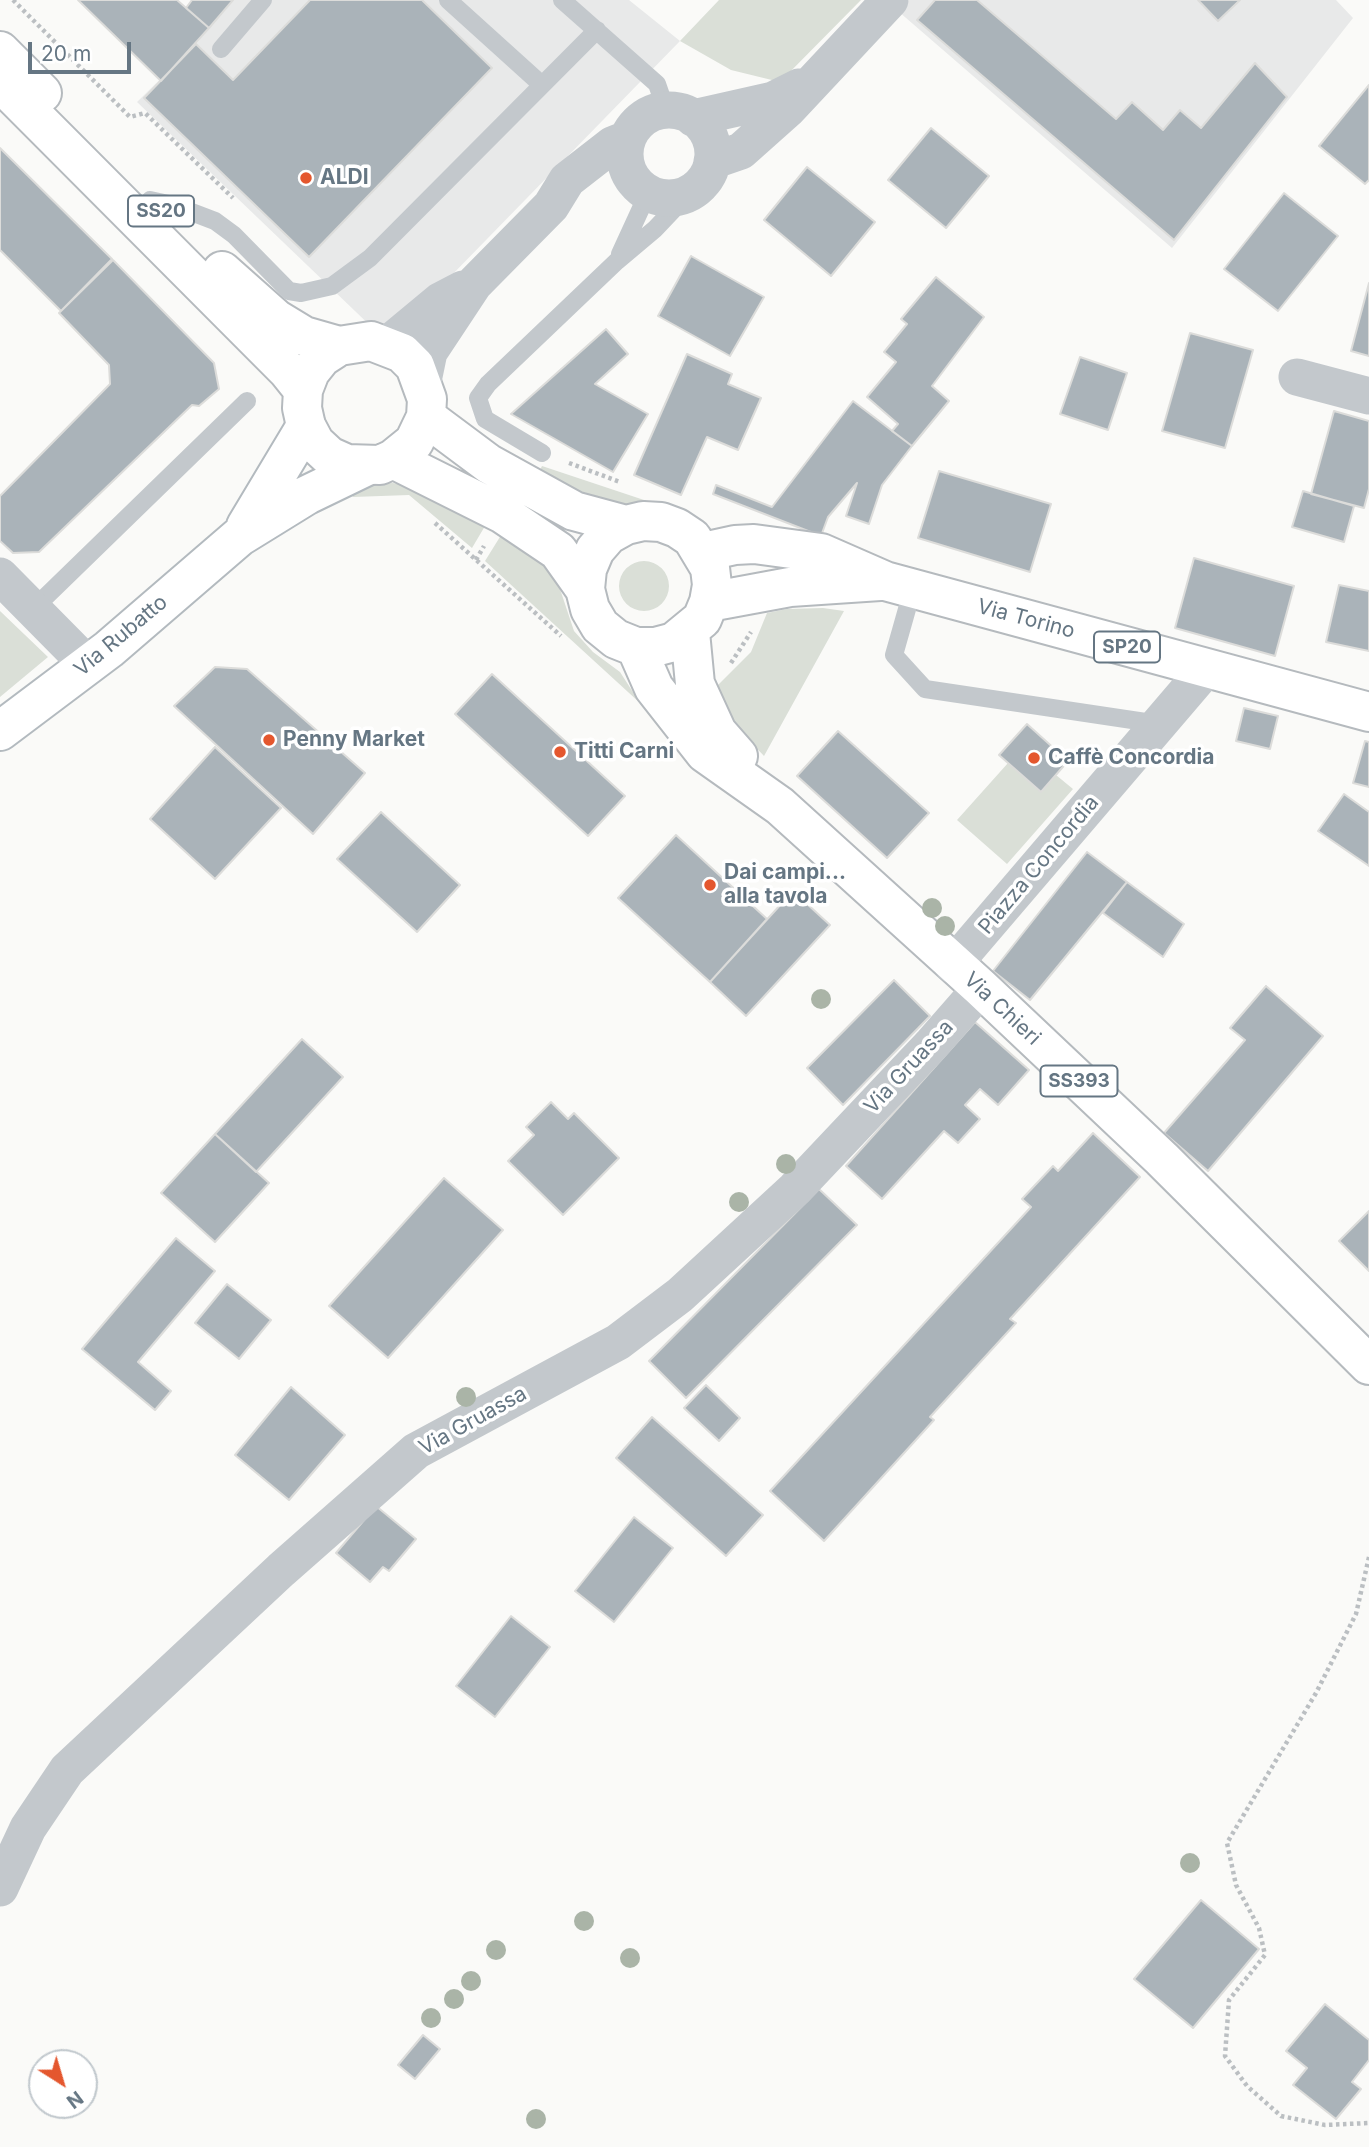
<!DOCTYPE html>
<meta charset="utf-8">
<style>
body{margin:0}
#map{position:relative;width:1369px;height:2147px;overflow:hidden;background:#fafaf8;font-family:Inter,sans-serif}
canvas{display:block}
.north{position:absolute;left:28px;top:2049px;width:70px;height:70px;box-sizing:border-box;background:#fff;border:2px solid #c1c8cd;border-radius:50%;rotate:143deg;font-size:19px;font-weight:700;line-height:28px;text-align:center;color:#657683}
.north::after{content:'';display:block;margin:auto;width:24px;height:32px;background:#e4572e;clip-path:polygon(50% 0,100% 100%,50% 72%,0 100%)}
.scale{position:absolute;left:28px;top:42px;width:103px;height:32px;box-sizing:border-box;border:4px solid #657683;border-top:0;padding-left:9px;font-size:21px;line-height:24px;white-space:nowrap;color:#657683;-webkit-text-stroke:5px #fff;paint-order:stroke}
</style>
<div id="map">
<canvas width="1369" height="2147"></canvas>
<div class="north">N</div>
<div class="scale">20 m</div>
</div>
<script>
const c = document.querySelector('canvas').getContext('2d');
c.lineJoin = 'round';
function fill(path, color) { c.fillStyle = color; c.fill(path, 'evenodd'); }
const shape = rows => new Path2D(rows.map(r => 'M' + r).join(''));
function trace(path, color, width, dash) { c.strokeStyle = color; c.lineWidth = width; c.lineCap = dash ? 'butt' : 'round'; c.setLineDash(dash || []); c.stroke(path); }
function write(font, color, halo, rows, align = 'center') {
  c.font = font + ' Inter,sans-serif'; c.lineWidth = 7; c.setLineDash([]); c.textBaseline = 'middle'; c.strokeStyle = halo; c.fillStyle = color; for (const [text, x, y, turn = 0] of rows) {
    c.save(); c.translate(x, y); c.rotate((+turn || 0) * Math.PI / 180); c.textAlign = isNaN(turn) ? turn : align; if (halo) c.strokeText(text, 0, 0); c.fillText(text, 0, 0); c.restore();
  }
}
fill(shape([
 [233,0,629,0,680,41,449,278,380,335,137,102,196,44],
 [909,0,1336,0,1353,18,1172,248,898,11]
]), '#e8e9e9');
fill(shape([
 [719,0,861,0,780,82,731,70,680,41],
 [542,466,653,503,602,509,535,480],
 [393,483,420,489,488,521,472,548,409,495,353,497,349,492,370,484],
 [503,532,549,570,558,583,574,631,593,652,620,672,640,703,485,561],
 '619 586a25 25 0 1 1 50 0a25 25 0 1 1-50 0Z',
 [823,608,844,611,764,756,745,736,713,690,751,652,767,613,787,609],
 [0,611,48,657,0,697],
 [1008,763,1041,792,1056,775,1073,789,1007,864,957,820]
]), '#dadfd7');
const building = shape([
 [78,0,177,0,209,28,161,81,78,0],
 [192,0,233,0,209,28,186,8,192,0],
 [310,0,422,0,492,68,309,257,144,98,196,44,233,80,310,0],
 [935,0,977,0,1116,119,1132,102,1163,130,1180,110,1201,128,1255,63,1287,97,1174,240,917,20,935,0],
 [1198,0,1240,0,1218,21,1198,0],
 [1369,85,1369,180,1365,184,1319,146,1369,85],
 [931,128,989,176,946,228,888,180,931,128],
 [0,148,112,259,61,311,0,250,0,148],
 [807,167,875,222,831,276,764,220,807,167],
 [1284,193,1338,236,1278,311,1224,269,1284,193],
 [691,256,764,297,730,356,658,316,691,256],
 [113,260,214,363,219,389,199,406,192,405,39,552,13,553,0,541,0,496,110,384,109,365,59,313,113,260],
 [936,277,984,317,932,386,949,401,912,446,892,431,898,424,867,397,896,362,884,352,907,324,901,319,936,277],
 [1369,283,1369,356,1351,351,1369,283],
 [606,329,628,354,595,384,648,414,613,472,511,414,606,329],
 [1190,333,1253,350,1225,448,1162,431,1190,333],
 [687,354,732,374,728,384,761,398,738,450,707,437,681,495,634,475,687,354],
 [1080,357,1127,373,1108,430,1060,414,1080,357],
 [853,401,912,446,882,485,869,524,846,516,857,483,828,517,821,536,713,494,716,485,772,507,853,401],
 [1334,411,1369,421,1369,489,1364,508,1311,494,1334,411],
 [939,471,1051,504,1030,572,918,538,939,471],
 [1303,491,1354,506,1344,542,1292,527,1303,491],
 [1194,558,1294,586,1275,656,1175,628,1194,558],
 [1339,585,1369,591,1369,651,1326,642,1339,585],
 [215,667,247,669,365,773,313,834,174,706,215,667],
 [492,674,625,796,588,836,455,714,492,674],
 [1244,708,1278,716,1270,749,1236,741,1244,708],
 [1027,724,1068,761,1041,792,999,755,1027,724],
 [838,731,929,813,887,858,797,776,838,731],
 [1365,741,1369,742,1369,787,1353,783,1365,741],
 [215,747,281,808,215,879,150,819,215,747],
 [1344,794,1369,812,1369,866,1318,831,1344,794],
 [381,812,460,885,417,932,337,859,381,812],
 [676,835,767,919,710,982,618,898,676,835],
 [1087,852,1127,882,1030,1000,993,971,1087,852],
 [1127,882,1184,924,1163,957,1103,913,1127,882],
 [793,891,830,925,746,1016,710,982,793,891],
 [894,980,930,1016,843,1105,807,1068,894,980],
 [1266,986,1323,1036,1208,1171,1164,1133,1245,1040,1230,1028,1266,986],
 [975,1022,1029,1070,998,1105,980,1089,965,1105,980,1119,958,1143,944,1131,882,1199,846,1166,975,1022],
 [302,1039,343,1077,256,1172,215,1134,302,1039],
 [551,1102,568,1119,574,1113,619,1158,563,1215,508,1161,534,1135,526,1127,551,1102],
 [1093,1133,1140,1177,1010,1319,1016,1323,930,1417,934,1420,824,1541,770,1491,1031,1207,1022,1199,1053,1166,1058,1171,1093,1133],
 [215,1134,269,1183,215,1242,161,1193,215,1134],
 [444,1178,503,1230,388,1358,329,1306,444,1178],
 [819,1189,857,1225,686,1398,649,1361,819,1189],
 [1369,1211,1369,1271,1339,1241,1369,1211],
 [176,1238,215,1271,138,1362,171,1391,155,1410,82,1349,176,1238],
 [227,1284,271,1320,239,1359,195,1323,227,1284],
 [706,1385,740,1418,719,1441,684,1408,706,1385],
 [291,1387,345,1435,289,1500,235,1455,291,1387],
 [652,1417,763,1515,726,1556,616,1458,652,1417],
 [376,1506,416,1539,389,1571,383,1567,370,1582,336,1553,376,1506],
 [634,1517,673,1548,614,1622,575,1591,634,1517],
 [511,1616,550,1647,495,1717,456,1686,511,1616],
 [1201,1900,1259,1949,1193,2028,1134,1979,1201,1900],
 [1325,2004,1369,2040,1369,2060,1352,2082,1361,2089,1336,2119,1293,2085,1307,2068,1286,2051,1325,2004],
 [423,2035,440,2049,415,2079,398,2065,423,2035]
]);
fill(building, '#aab3b9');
trace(building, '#dcdcda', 2);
const secondary = shape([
 [246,526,306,426],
 [0,731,109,649,239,537,307,495,367,466]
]);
const primary = shape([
 [0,51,42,93],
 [0,82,287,370,303,390,302,408,306,426,315,443,329,456,347,464,380,465,393,459,414,442,426,417,427,399,415,366,402,353,371,341,339,346,322,357,310,372,303,390],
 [222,271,276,319,304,336,339,346],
 [426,417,489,464,574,511,626,525,643,521,661,522,677,528,692,538,710,568,712,585,709,602,702,619,674,642,655,647,636,647,616,639,600,626,590,609,585,589,587,569,595,550,608,535,626,525],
 [393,459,503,514,558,551,585,589],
 [703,552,735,545,754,544,821,553,885,581,1369,712],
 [709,602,790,587,880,581],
 [690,632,695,684,717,732,738,756],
 [636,647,654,688,705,753,780,806,981,988,1162,1159,1369,1365]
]);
trace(secondary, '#b3babf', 42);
trace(primary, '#b5babe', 42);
trace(shape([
 [13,0,130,117,145,113,233,198],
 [569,463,620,482],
 [435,523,561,636],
 [476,560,484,546],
 [731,663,751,632],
 [1369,1557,1356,1614,1316,1693,1227,1843,1236,1885,1259,1928,1265,1955,1229,2000,1225,2056,1247,2086,1281,2116,1325,2125,1369,2123]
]), '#bbbfc2', 4.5, [3.5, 3.5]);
trace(shape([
 [448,0,542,85],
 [562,0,657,84,666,110],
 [221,49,263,0],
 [150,200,173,205,215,221,234,235,289,291,301,293,332,286,370,258,597,30],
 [620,254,648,193],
 [542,453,485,419,478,398,488,384,617,261,655,229,690,192],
 [913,588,894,655,925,689,1159,724],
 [33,609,247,401]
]), '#c3c8cc', 18);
trace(shape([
 '625 154a44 44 0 1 1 88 0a44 44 0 1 1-88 0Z',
 [693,118,773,100,799,87],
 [712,161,741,151,787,110,890,0],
 [387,345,440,301,463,289],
 [1297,377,1369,396],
 [423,381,429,352,474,284,551,206,567,180,612,145,627,139],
 [0,576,88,665],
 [953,965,1206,669],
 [0,1888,28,1828,67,1770,281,1570,416,1451,618,1342,680,1295,795,1189,932,1044,981,988]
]), '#c3c8cc', 37);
trace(secondary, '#fff', 38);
trace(primary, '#fff', 38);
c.fillStyle = '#aab4a7';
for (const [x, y] of [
 [932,908],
 [945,926],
 [821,999],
 [786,1164],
 [739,1202],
 [466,1397],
 [1190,1863],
 [584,1921],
 [496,1950],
 [630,1958],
 [471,1981],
 [454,1999],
 [431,2018],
 [536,2119]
]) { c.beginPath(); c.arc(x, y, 10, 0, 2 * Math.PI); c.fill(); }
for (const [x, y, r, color] of [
 [306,178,7,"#e4572e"],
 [269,740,7,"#e4572e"],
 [560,752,7,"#e4572e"],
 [1034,758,7,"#e4572e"],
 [710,885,7,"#e4572e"]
]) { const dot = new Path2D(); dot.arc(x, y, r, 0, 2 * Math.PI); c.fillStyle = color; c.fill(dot); trace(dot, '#fff', 2.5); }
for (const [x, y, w] of [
 [161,211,66],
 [1127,647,66],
 [1079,1081,77]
]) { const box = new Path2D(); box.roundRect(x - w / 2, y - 15.5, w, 31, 5); c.fillStyle = '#fff'; c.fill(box); trace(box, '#657683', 2); }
write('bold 19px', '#657683', null, [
 ["SS20",161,211],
 ["SP20",1127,647],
 ["SS393",1079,1081]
]);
write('bold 21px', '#657683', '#fff', [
 ["ALDI",320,178],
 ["Penny Market",283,740],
 ["Titti Carni",574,752],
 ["Caffè Concordia",1048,758],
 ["Dai campi...",724,873],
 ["alla tavola",724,897]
], 'left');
write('21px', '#657683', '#fff', [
 ["Via Torino",1026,619,15],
 ["Via Rubatto",121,636,-40],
 ["Piazza Concordia",1039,865,-50],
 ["Via Chieri",1002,1009,43],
 ["Via Gruassa",909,1067,-47],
 ["Via Gruassa",473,1421,-29]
]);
</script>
